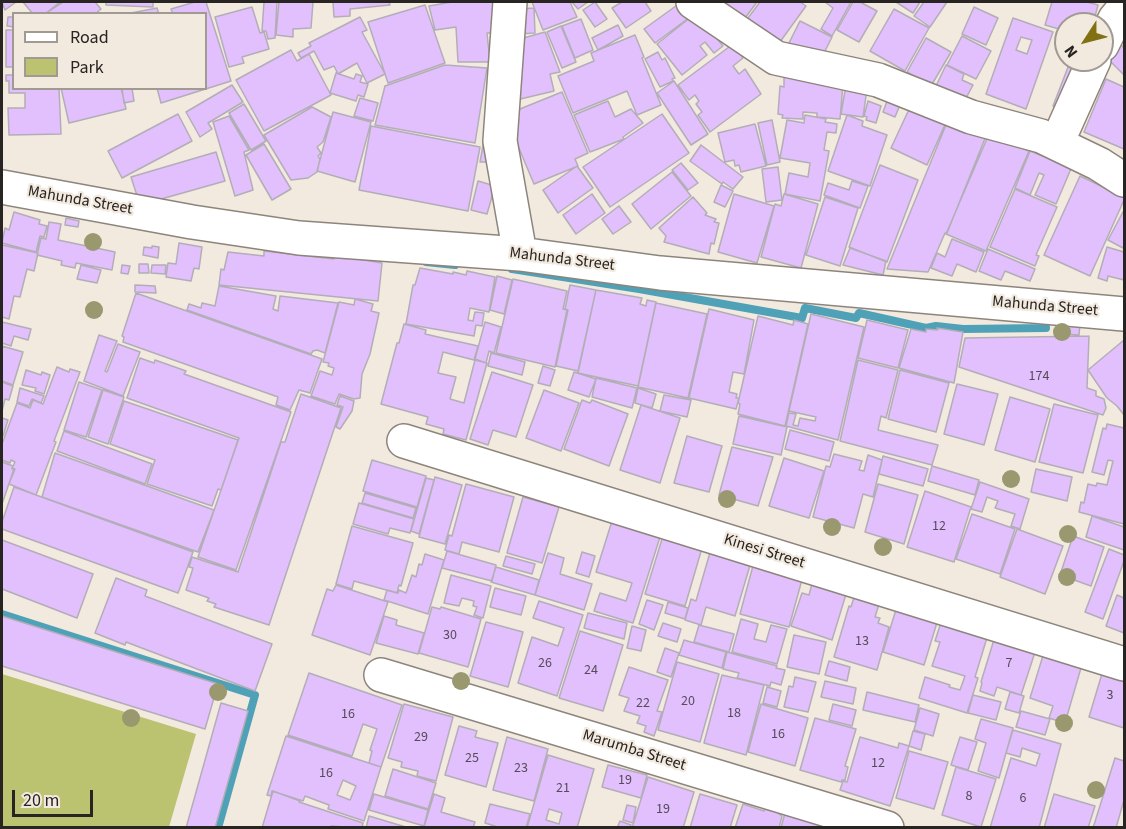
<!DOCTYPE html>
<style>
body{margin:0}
#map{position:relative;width:1126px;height:829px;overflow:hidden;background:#f2e9df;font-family:"Source Sans 3",sans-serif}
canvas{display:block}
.frame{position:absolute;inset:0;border:3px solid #282421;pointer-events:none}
.legend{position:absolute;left:12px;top:12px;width:195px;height:78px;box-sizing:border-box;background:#f2e9df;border:2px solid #a19a93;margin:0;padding:8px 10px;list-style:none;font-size:18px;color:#282421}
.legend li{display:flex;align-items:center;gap:12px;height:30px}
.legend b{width:30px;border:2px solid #a19a93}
.north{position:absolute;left:1054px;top:12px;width:60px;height:60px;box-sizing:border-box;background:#f2e9df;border:2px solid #a19a93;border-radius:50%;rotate:234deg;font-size:16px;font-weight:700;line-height:24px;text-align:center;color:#282421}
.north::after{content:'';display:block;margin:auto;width:21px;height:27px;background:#817112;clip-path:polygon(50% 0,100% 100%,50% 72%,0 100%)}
.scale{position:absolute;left:12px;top:790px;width:81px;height:27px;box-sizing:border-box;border:3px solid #282421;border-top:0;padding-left:8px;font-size:18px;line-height:21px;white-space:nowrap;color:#282421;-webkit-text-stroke:4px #f2e9df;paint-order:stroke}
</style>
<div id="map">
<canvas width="1126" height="829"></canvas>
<div class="frame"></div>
<ul class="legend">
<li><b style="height:8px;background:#fff"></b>Road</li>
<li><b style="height:16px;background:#bbc270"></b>Park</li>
</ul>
<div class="north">N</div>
<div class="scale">20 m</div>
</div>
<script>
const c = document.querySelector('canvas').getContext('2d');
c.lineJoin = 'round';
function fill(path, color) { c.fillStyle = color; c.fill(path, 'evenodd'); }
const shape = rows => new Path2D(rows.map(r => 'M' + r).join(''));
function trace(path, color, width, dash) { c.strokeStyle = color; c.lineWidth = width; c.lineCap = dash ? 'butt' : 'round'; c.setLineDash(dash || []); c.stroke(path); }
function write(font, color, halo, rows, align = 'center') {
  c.font = font + ' "Source Sans 3",sans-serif'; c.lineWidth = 4.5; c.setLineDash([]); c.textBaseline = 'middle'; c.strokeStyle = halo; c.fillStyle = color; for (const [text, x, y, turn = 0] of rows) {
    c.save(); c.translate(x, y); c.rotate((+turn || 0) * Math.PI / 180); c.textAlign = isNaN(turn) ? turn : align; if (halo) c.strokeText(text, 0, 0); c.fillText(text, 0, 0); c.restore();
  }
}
fill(shape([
 [2,674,196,734,169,827,2,827]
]), '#bbc270');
trace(shape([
 [426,262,455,265],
 [512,269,639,289,802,318,805,308,856,318,859,313,926,328,936,326,963,329,1046,328,1045,319,1050,319],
 [2,614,255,695,218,828]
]), '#4ea1b6', 8);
const building = shape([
 [2,2,16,2,5,10,2,2],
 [23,2,60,2,45,14,33,14,23,2],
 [63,2,95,2,101,9,95,14,46,13,63,2],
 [106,2,153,2,153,7,106,5,106,2],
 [195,2,206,2,231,81,161,103,157,88,206,88,206,14,173,14,171,9,195,2],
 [264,2,277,2,275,38,268,39,266,31,262,31,264,2],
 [279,2,313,2,311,28,293,29,293,37,276,35,279,2],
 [333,2,389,2,390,5,350,9,350,16,334,17,333,2],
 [452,2,493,2,493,33,487,33,490,62,458,62,456,27,435,30,429,6,452,2],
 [532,2,570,2,577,17,543,30,532,2],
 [572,2,588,2,578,9,572,2],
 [595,2,607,19,595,27,583,10,595,2],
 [622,2,645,2,651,11,626,28,612,8,622,2],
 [722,2,757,2,745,18,722,2],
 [760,2,800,2,806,6,777,46,745,22,760,2],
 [825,2,851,2,832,36,821,29,833,8,825,2],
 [853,2,860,2,877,11,859,42,837,30,853,2],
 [896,2,920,2,913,13,896,2],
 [924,2,947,2,930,27,914,16,924,2],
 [1052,2,1087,2,1098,5,1093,24,1066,24,1066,31,1045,25,1052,2],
 [680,3,690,17,655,43,644,29,680,3],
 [425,5,445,63,388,83,368,22,425,5],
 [252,7,260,33,264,32,269,49,242,57,244,63,229,67,215,17,252,7],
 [974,7,998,18,986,45,962,34,974,7],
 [157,8,159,14,132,14,131,13,157,8],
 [534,8,535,33,517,34,516,9,534,8],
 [894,9,929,28,905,71,870,51,894,9],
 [696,13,723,46,714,53,705,42,700,46,707,55,682,75,657,44,696,13],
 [8,17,14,17,14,27,7,26,8,17],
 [360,17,367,30,362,32,385,74,367,83,357,63,338,74,334,66,324,70,314,51,301,58,298,53,311,46,309,43,360,17],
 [1013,18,1053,32,1026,109,986,94,1013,18],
 [1021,37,1032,40,1027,54,1016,50,1021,37],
 [581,19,593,50,575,58,562,26,581,19],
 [800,21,832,37,819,63,787,47,800,21],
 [618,25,623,36,598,50,592,38,618,25],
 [561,26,576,62,562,68,547,32,561,26],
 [6,30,14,30,14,67,6,67,6,30],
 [545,32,560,72,550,74,554,91,512,101,509,42,545,32],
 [635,35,644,57,642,58,661,105,637,115,627,91,573,113,558,76,594,61,591,53,635,35],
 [962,36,991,51,976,79,947,65,962,36],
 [926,38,951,52,931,86,907,72,926,38],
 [1114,38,1124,48,1124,75,1105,56,1114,38],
 [733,44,743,58,733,66,739,74,745,69,761,94,710,132,698,115,702,112,696,104,699,101,695,95,689,100,678,85,733,44],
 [291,50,297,61,309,54,331,95,264,131,236,80,291,50],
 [658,52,662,60,665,58,675,78,672,79,673,81,660,87,645,59,658,52],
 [1070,62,1086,68,1068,112,1053,106,1070,62],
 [445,65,487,68,475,143,375,125,385,86,445,65],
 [946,65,964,74,962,80,973,85,965,100,936,86,946,65],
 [336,73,354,79,356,74,362,76,360,82,368,84,364,97,358,95,356,101,330,93,336,73],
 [6,75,14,75,14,88,59,88,61,134,9,135,8,108,25,108,25,93,9,93,9,81,6,81,6,75],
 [784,76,810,77,810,82,843,84,840,119,817,117,817,113,803,112,803,119,782,118,783,115,778,114,780,86,784,87,784,76],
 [1106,79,1124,87,1124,149,1084,132,1106,79],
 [674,81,708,134,691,145,657,93,674,81],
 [232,85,243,102,208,123,212,129,200,137,186,112,232,85],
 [846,85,867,89,863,117,841,114,846,85],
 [61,88,121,88,126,109,69,123,61,88],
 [122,88,132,88,134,101,124,103,122,88],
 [562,92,588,153,575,159,578,166,534,184,505,115,562,92],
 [889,96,902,100,895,117,883,112,889,96],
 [360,98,378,103,373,121,354,116,360,98],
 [608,101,615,117,631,109,643,123,623,137,624,139,590,152,574,115,608,101],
 [868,101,881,106,876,123,866,120,867,117,864,116,868,101],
 [912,103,947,120,927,165,891,148,912,103],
 [244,104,266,141,251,150,229,113,244,104],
 [312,107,331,117,323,142,317,147,321,153,318,156,320,159,317,172,308,178,291,180,264,135,312,107],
 [333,112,371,122,355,182,317,171,333,112],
 [178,114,192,141,122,178,108,151,178,114],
 [662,114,689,153,610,207,583,167,662,114],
 [805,115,826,119,825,122,837,124,836,133,827,132,824,150,829,151,820,201,785,194,789,173,808,177,810,163,780,158,787,120,804,123,805,115],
 [847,115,863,121,862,126,887,135,870,186,828,171,847,115],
 [229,116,249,150,244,152,253,190,235,196,213,122,229,116],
 [772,120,780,162,767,165,758,123,772,120],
 [948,120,986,136,947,233,945,233,928,272,887,269,948,120],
 [755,124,766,166,741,172,739,165,735,166,734,160,725,162,718,133,755,124],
 [371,126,480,147,468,211,359,190,371,126],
 [989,134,1029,151,986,251,946,234,989,134],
 [484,140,490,141,486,162,480,162,484,140],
 [264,144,291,189,272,200,246,155,264,144],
 [701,145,743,177,733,189,723,182,722,184,690,161,701,145],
 [1030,151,1056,161,1073,164,1056,204,1035,195,1044,175,1039,173,1030,195,1015,188,1030,151],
 [216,152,225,181,140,205,131,177,216,152],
 [681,163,698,183,688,190,672,170,681,163],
 [880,165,918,180,887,262,849,247,880,165],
 [577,166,593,188,558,213,543,190,577,166],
 [778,167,782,200,766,202,762,169,778,167],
 [672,172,691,196,651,229,632,204,672,172],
 [1080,176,1124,197,1124,200,1090,276,1044,255,1080,176],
 [478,181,495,186,487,214,471,210,478,181],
 [852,181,868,186,860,208,824,195,828,183,849,190,852,181],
 [721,185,733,191,725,207,714,202,721,185],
 [1015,189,1057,207,1036,255,1039,256,1035,266,990,247,1015,189],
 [592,194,605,213,576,234,563,215,592,194],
 [734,194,774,206,757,263,718,252,734,194],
 [784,194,818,204,801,268,761,257,775,204,781,206,784,194],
 [693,197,707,213,705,215,716,219,714,222,719,223,714,244,711,243,709,254,664,242,666,236,659,228,693,197],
 [825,197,858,208,840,266,806,255,825,197],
 [619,206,631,222,613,234,602,219,619,206],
 [1124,210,1124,245,1123,248,1108,240,1124,210],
 [14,212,40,220,39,224,47,226,44,237,40,236,36,252,2,243,5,228,9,230,14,212],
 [66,218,79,221,78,227,65,225,66,218],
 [49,222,61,224,58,240,115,252,112,270,76,263,75,268,61,265,62,261,37,255,41,238,46,239,49,222],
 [952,239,984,252,976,272,957,264,952,276,931,268,937,253,945,257,952,239],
 [179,243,202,247,199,269,194,268,191,281,166,277,168,263,176,264,179,243],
 [2,245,38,253,34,271,27,269,20,297,14,296,9,319,2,317,2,245],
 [152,246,159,247,158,258,143,255,144,247,152,248,152,246],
 [1107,247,1124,252,1124,280,1108,276,1107,281,1098,278,1107,247],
 [850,248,886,261,883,275,843,265,850,248],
 [988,249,1035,269,1030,281,1005,271,1001,280,979,271,988,249],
 [264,251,334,259,334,255,382,263,378,301,219,285,221,269,224,270,228,252,264,256,264,251],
 [139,264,148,264,149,273,139,273,139,264],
 [81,265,101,270,97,283,77,279,81,265],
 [122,265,130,266,128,274,121,273,122,265],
 [152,265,166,265,165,274,151,273,152,265],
 [420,268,453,274,453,272,466,275,467,271,495,277,489,312,470,308,468,320,473,321,475,312,484,313,482,326,476,325,474,336,406,324,413,285,415,285,420,268],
 [497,276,512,280,504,314,490,310,497,276],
 [513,279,567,291,563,309,567,310,555,367,496,353,513,279],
 [135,285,155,286,156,293,135,292,135,285],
 [570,285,596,290,578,371,556,366,568,310,565,309,570,285],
 [219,286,276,296,273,309,278,311,280,296,338,303,325,353,317,350,313,351,311,354,187,310,189,304,201,308,202,303,215,306,219,286],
 [596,290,642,298,640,304,646,306,647,300,656,302,638,386,578,373,596,290],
 [136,293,322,359,310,393,299,390,290,410,276,405,278,397,123,342,124,337,122,336,136,293],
 [355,299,373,304,371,311,379,313,370,354,362,374,360,398,354,399,339,394,335,404,311,396,320,371,332,375,334,368,328,366,329,363,323,362,339,302,354,305,355,299],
 [656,303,707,314,688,398,638,387,656,303],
 [709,309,754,320,744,374,733,372,729,392,737,394,736,398,739,398,736,409,689,398,709,309],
 [811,314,864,327,838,440,786,426,789,413,796,414,793,425,798,426,800,418,815,421,816,417,789,411,811,314],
 [758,316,793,325,794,320,808,324,785,426,738,414,740,404,738,403,758,316],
 [867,320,908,330,898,368,858,358,867,320],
 [2,322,31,329,28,340,14,336,11,346,2,343,2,322],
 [485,322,501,327,494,353,489,351,486,363,475,359,485,322],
 [1063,323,1080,324,1079,335,1062,334,1063,323],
 [404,324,426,330,425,334,478,346,474,360,443,352,438,373,456,377,450,399,464,403,475,360,487,363,466,440,443,434,444,429,426,424,428,417,381,404,397,343,399,343,404,324],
 [937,328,963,332,954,383,899,368,911,329,926,332,926,329,938,330,937,328],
 [99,335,117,341,105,371,107,372,118,344,140,352,123,396,84,381,99,335],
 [1089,336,1087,388,1096,391,1096,396,1104,399,1106,408,1103,415,959,367,965,338,1089,336],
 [1124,340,1124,415,1117,406,1107,398,1088,370,1124,340],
 [2,346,23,352,13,385,2,381,2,346],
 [491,353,525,362,522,375,488,366,491,353],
 [140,358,154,363,155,360,186,371,184,374,291,412,236,570,198,557,239,438,127,398,140,358],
 [858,360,898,370,886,418,881,416,878,430,938,445,932,465,840,441,858,360],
 [543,366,555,370,550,386,538,383,543,366],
 [57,367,69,372,70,369,80,372,54,441,56,442,36,495,9,484,15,469,12,468,15,462,11,460,10,463,2,460,2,444,17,403,30,408,33,400,43,404,57,367],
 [26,370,41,375,42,372,50,375,44,394,35,391,36,388,22,385,26,370],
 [900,370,949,383,936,432,888,419,900,370],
 [492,372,533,385,516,437,493,430,488,445,470,439,492,372],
 [574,372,596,379,589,397,568,390,574,372],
 [596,378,637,388,632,408,592,397,596,378],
 [2,382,13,386,9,400,5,399,2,411,2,382],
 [79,382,102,390,86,437,64,430,79,382],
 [957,384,998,394,984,445,944,434,957,384],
 [20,388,44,396,41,403,32,399,29,406,17,402,20,388],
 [638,388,656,394,652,408,635,403,638,388],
 [103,390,124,397,108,444,88,437,103,390],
 [544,390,579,403,561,451,526,438,544,390],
 [301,394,341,408,269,625,214,607,216,604,207,601,209,598,186,590,193,568,189,567,192,557,238,572,281,442,285,442,301,394],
 [664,395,691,400,687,417,660,411,664,395],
 [340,396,354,401,352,411,340,429,336,427,343,407,337,405,340,396],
 [1010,397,1050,409,1035,462,995,450,1010,397],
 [582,400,590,403,592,400,628,414,609,466,564,449,582,400],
 [124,401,238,440,221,490,218,489,212,506,147,484,155,460,110,444,124,401],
 [1054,404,1098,415,1083,473,1039,462,1054,404],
 [641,405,680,418,660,483,620,470,641,405],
 [739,416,787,427,781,455,733,444,739,416],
 [2,418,8,420,3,436,2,436,2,418],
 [1107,424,1124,428,1124,524,1079,512,1081,502,1084,503,1088,484,1096,486,1097,483,1107,485,1113,461,1108,460,1104,475,1092,472,1103,428,1106,429,1107,424],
 [790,430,834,442,829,461,785,449,790,430],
 [64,431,152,464,145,484,57,451,64,431],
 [687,436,722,446,709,492,674,483,687,436],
 [732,447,773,457,758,506,719,495,732,447],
 [55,453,214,510,198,552,42,497,55,453],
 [834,454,862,461,859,470,864,471,868,455,882,460,873,497,863,494,854,528,813,517,826,466,830,467,834,454],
 [883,456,928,469,923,486,879,474,883,456],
 [784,458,824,471,809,518,769,506,784,458],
 [372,460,426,476,417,507,363,491,372,460],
 [2,462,13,466,12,469,14,469,2,504,2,462],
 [932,466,979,480,975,495,928,481,932,466],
 [1036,469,1072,477,1067,501,1031,492,1036,469],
 [435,477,462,485,445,544,419,537,435,477],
 [426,478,434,480,419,534,411,531,426,478],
 [980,482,1029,499,1020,529,1011,526,1015,514,995,508,998,501,987,497,982,512,971,509,980,482],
 [466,484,514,497,499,552,462,542,459,554,445,550,449,535,452,536,466,484],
 [878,484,918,495,904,544,865,532,878,484],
 [14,487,193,552,178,593,2,529,2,522,14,487],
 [925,491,971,507,954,562,907,547,925,491],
 [365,493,416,508,413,518,362,503,365,493],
 [523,497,559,507,542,563,507,553,523,497],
 [359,503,414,519,410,533,390,528,388,534,353,524,359,503],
 [972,514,1015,529,1000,574,956,559,972,514],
 [1092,516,1124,527,1124,550,1086,537,1092,516],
 [612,521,660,537,633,623,594,611,600,593,626,601,632,583,596,572,612,521],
 [352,526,413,543,401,586,399,585,397,593,354,581,352,589,336,584,352,526],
 [1017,529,1063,546,1045,594,1000,577,1017,529],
 [663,536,702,548,685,606,645,594,663,536],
 [1073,536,1104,547,1091,586,1060,575,1073,536],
 [2,540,93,574,77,618,2,589,2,540],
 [711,549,751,562,735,616,706,607,701,625,685,620,691,599,696,601,711,549],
 [1109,549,1124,555,1124,561,1103,619,1085,612,1109,549],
 [447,551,496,565,492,581,442,568,447,551],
 [582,552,595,556,589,577,576,573,582,552],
 [548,553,564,558,560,574,592,584,584,610,535,595,548,553],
 [425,554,444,560,428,614,384,600,387,590,398,593,399,590,406,593,412,575,416,577,419,564,422,565,425,554],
 [506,556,535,564,532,574,503,566,506,556],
 [754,562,803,576,789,627,740,614,754,562],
 [496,567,539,580,535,595,491,582,496,567],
 [451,575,491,586,483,618,474,615,477,607,473,606,474,601,462,598,459,606,444,603,451,575],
 [116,578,147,590,145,596,272,644,255,691,126,642,125,645,95,633,116,578],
 [813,580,847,591,832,640,791,626,802,593,809,595,813,580],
 [336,585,388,602,370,655,312,635,327,589,333,591,336,585],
 [495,588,526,596,521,615,490,607,495,588],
 [855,594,880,601,875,617,880,618,878,623,889,627,877,670,834,657,849,606,851,607,855,594],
 [1117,595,1124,598,1124,633,1106,626,1117,595],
 [647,600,663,605,654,630,639,624,647,600],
 [539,601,583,615,557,696,518,683,532,637,558,646,564,628,533,618,539,601],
 [668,602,688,608,685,619,665,613,668,602],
 [898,603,939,616,924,665,883,652,898,603],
 [432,607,440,609,441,607,481,619,468,667,419,653,432,607],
 [945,610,989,631,975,677,978,678,967,713,919,698,925,677,950,685,949,687,960,690,965,676,932,666,940,642,935,641,945,610],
 [588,613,627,623,624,639,584,628,588,613],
 [2,616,218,684,205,729,2,666,2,616],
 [384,616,397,620,396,625,424,633,418,654,376,643,384,616],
 [741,619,758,624,754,639,766,642,771,625,787,629,777,664,732,652,741,619],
 [486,622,523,632,508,687,470,676,486,622],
 [663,623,681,629,677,642,658,636,663,623],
 [699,625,734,634,729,652,694,642,699,625],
 [632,626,646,630,641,651,627,648,632,626],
 [580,631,623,645,603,711,559,698,580,631],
 [996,633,1037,646,1021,695,997,687,994,696,980,691,982,683,981,682,996,633],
 [794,635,826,642,819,674,787,667,794,635],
 [684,640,726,652,722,668,679,655,684,640],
 [665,648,679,653,671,677,657,672,665,648],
 [1045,649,1083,661,1065,723,1049,718,1053,706,1030,698,1045,649],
 [727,652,777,666,776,668,785,670,781,685,771,682,770,686,737,678,739,673,723,669,727,652],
 [829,661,850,667,847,681,825,675,829,661],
 [677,662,719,674,700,742,658,730,677,662],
 [629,667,668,680,657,711,662,712,654,736,644,732,646,726,637,723,640,716,624,711,629,698,619,695,629,667],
 [1104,667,1124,674,1124,728,1089,717,1104,667],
 [309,673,402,705,381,767,369,763,372,751,370,750,377,729,363,724,352,756,288,735,309,673],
 [722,675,764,685,746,755,704,743,722,675],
 [795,677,816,682,808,712,784,707,789,686,793,687,795,677],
 [825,681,856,688,853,704,821,697,825,681],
 [767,687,781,691,777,707,763,703,767,687],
 [867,692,919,705,915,722,863,710,867,692],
 [1010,692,1024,696,1019,713,1005,709,1010,692],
 [973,695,1001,702,996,720,968,713,973,695],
 [221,703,248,711,215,828,186,828,221,703],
 [404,704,453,717,436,781,417,776,418,771,401,767,402,762,388,758,404,704],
 [761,704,808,718,795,766,748,752,761,704],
 [833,704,856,710,852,726,829,720,833,704],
 [920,708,939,714,933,736,914,730,920,708],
 [1021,711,1050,719,1045,735,1016,727,1021,711],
 [815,718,856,729,845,766,848,767,845,780,842,780,841,782,800,770,815,718],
 [981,719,1013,728,999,778,978,771,986,743,975,739,981,719],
 [459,726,477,731,475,737,498,743,486,787,445,775,459,726],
 [1013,730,1061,744,1039,828,990,828,1011,758,1036,766,1040,754,1022,748,1020,757,1006,753,1013,730],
 [913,731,925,734,921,750,909,746,913,731],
 [286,736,381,767,364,821,328,809,329,805,305,796,303,801,272,791,271,796,267,795,286,736],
 [343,780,356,786,350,800,337,795,343,780],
 [507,737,548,749,534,801,493,790,507,737],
 [860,737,898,748,899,743,909,746,890,806,840,790,843,781,847,782,860,737],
 [960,737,977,742,968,770,951,765,960,737],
 [909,751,948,762,934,809,896,798,909,751],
 [548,755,594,769,577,828,527,828,548,755],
 [549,809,562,813,559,824,546,820,549,809],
 [1115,758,1124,761,1124,800,1116,828,1093,828,1115,758],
 [608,765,647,775,641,798,602,787,608,765],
 [956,767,996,779,981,827,942,815,956,767],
 [393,769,436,783,428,809,385,796,393,769],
 [648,777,694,792,683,828,632,828,648,777],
 [273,791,300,801,299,802,363,823,362,828,331,826,331,828,262,828,273,791],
 [374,794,428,810,424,826,369,810,374,794],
 [434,794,445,798,441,812,475,822,473,828,424,827,434,794],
 [700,794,737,805,730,828,690,828,700,794],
 [1054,794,1095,806,1088,828,1044,828,1054,794],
 [769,796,784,800,779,814,782,816,779,828,735,828,743,804,764,811,769,796],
 [490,804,530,814,526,828,501,828,485,823,490,804],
 [627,805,636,807,633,823,623,820,627,805],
 [786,809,833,828,781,828,786,809],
 [369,816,409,828,366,828,369,816],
 [620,821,631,825,630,828,617,828,620,821]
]);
fill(building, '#e2c0fd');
trace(building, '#b3adb8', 1.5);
const minor = shape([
 [510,2,500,141,520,254],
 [693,2,776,58,878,80,971,117,1041,136,1099,164,1124,180],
 [1102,45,1115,19,1124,8],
 [1057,143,1094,60],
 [2,187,192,222,299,238,520,254,660,273,1124,314],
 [404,441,1124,664],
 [381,675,887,828]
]);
trace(minor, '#8d857c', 36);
trace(minor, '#fff', 33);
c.fillStyle = '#99986e';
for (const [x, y] of [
 [93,242],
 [94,310],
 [1062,332],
 [1011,479],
 [727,499],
 [832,527],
 [1068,534],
 [883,547],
 [1067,577],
 [461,681],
 [218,692],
 [131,718],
 [1064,723],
 [1096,790]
]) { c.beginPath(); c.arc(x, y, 9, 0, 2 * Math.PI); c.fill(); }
write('14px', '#564b58', null, [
 ["174",1039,377],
 ["12",939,527],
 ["30",450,636],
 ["13",862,642],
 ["26",545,664],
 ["7",1009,664],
 ["24",591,671],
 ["3",1110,696],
 ["20",688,702],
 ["22",643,704],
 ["18",734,714],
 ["16",348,715],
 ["16",778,735],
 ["29",421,738],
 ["25",472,759],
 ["12",878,764],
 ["23",521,769],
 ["16",326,774],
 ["19",625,781],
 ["21",563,789],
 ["8",969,797],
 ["6",1023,799],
 ["19",663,810]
]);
write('16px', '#282421', '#f2e9df', [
 ["Mahunda Street",80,201,10],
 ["Mahunda Street",562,260,7],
 ["Mahunda Street",1045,307,5],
 ["Kinesi Street",764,552,17],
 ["Marumba Street",634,751,17]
]);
</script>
